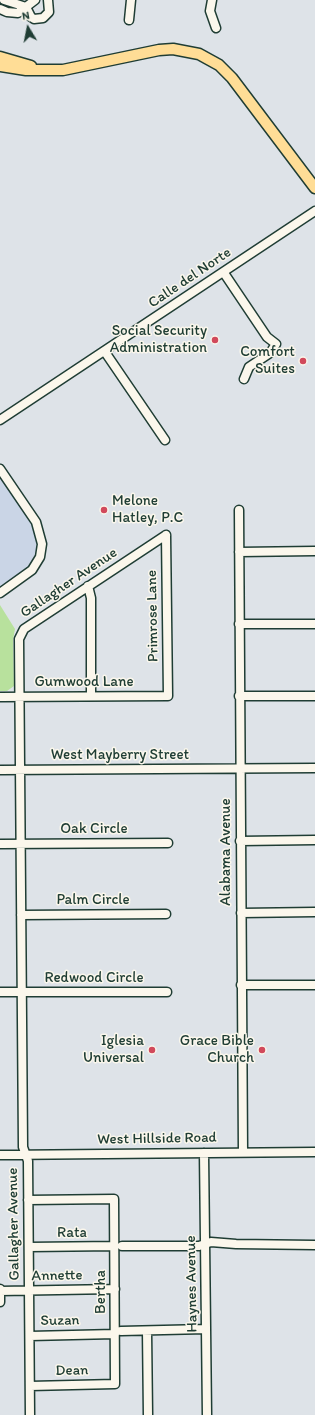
<!DOCTYPE html>
<style>
body{margin:0}
#map{position:relative;width:315px;height:1415px;overflow:hidden;background:#dee3e8;font-family:Itim,sans-serif}
canvas{display:block}
.north{position:absolute;left:8px;top:8px;width:40px;height:40px;-webkit-text-stroke:3px #fbf7ec;paint-order:stroke;rotate:350deg;font-size:11px;font-weight:700;line-height:16px;text-align:center;color:#1f3d34}
.north::after{content:'';display:block;margin:auto;width:14px;height:18px;background:#1f3d34;clip-path:polygon(50% 0,100% 100%,50% 72%,0 100%)}
</style>
<div id="map">
<canvas width="315" height="1415"></canvas>
<div class="north">N</div>
</div>
<script>
const c = document.querySelector('canvas').getContext('2d');
c.lineJoin = 'round';
function fill(path, color) { c.fillStyle = color; c.fill(path, 'evenodd'); }
const shape = rows => new Path2D(rows.map(r => 'M' + r).join(''));
function trace(path, color, width, dash) { c.strokeStyle = color; c.lineWidth = width; c.lineCap = dash ? 'butt' : 'round'; c.setLineDash(dash || []); c.stroke(path); }
function write(font, color, halo, rows, align = 'center') {
  c.font = font + ' Itim,sans-serif'; c.lineWidth = 3; c.setLineDash([]); c.textBaseline = 'middle'; c.strokeStyle = halo; c.fillStyle = color; for (const [text, x, y, turn = 0] of rows) {
    c.save(); c.translate(x, y); c.rotate((+turn || 0) * Math.PI / 180); c.textAlign = isNaN(turn) ? turn : align; if (halo) c.strokeText(text, 0, 0); c.fillText(text, 0, 0); c.restore();
  }
}
fill(shape([
 [0,476,34,525,38,540,38,547,31,563,25,571,0,587]
]), '#cad5e6');
fill(shape([
 [0,605,15,629,13,640,14,686,7,691,0,691]
]), '#b8e19d');
const minor = shape([
 [4,0,26,7],
 [212,0,210,11,216,28],
 [26,7,31,17,34,19,43,18,49,12,48,0],
 [0,9,7,12,18,13,35,0],
 [129,20,131,0],
 [224,273,267,337,276,344,270,353,249,367,244,379],
 [105,352,165,440],
 [0,420,315,211],
 [0,469,36,522,42,544,40,557,32,570,0,593],
 [239,510,243,1152],
 [239,552,315,551],
 [88,586,91,598,91,696],
 [239,624,315,624],
 [239,696,315,696],
 [0,697,168,696,166,535],
 [0,770,315,768],
 [240,841,315,840],
 [0,844,168,843],
 [241,913,315,912],
 [21,915,166,914],
 [241,985,315,985],
 [0,992,167,992],
 [204,1153,207,1415],
 [0,1155,315,1152],
 [28,1200,114,1199,115,1384,30,1386],
 [122,1246,199,1246,211,1242,236,1244,315,1245],
 [29,1247,115,1246],
 [0,1289,0,1302],
 [0,1291,115,1289],
 [121,1331,206,1329],
 [147,1331,148,1415],
 [30,1336,115,1334],
 [30,1415,28,1161,23,1147,19,639,24,629,166,535]
]);
const major = shape([
 [0,57,31,66],
 [0,66,26,70,63,70,159,50,173,49,199,54,219,65,232,78,315,188]
]);
trace(minor, '#1f3d34', 11);
trace(major, '#1f3d34', 13);
trace(minor, '#fbf7ec', 8);
trace(major, '#ffdd96', 10);
for (const [x, y, r, color] of [
 [215,340,4,"#d1495b"],
 [303,361,4,"#d1495b"],
 [104,510,4,"#d1495b"],
 [152,1050,4,"#d1495b"],
 [262,1050,4,"#d1495b"]
]) { const dot = new Path2D(); dot.arc(x, y, r, 0, 2 * Math.PI); c.fillStyle = color; c.fill(dot); trace(dot, '#fbf7ec', 1.5); }
write('15px', '#1f3d34', '#fbf7ec', [
 ["Calle del Norte",190,278,-34],
 ["Gallagher Avenue",69,583,-34],
 ["Primrose Lane",153,616,-91],
 ["Gumwood Lane",84,682],
 ["West Mayberry Street",120,755],
 ["Oak Circle",94,829],
 ["Alabama Avenue",226,852,-90],
 ["Palm Circle",93,900],
 ["Redwood Circle",94,978],
 ["West Hillside Road",157,1139,-1],
 ["Gallagher Avenue",14,1224,-91],
 ["Rata",72,1233],
 ["Annette",57,1276,-1],
 ["Haynes Avenue",192,1284,-91],
 ["Bertha",101,1292,-90],
 ["Suzan",60,1321,-1],
 ["Dean",72,1371,-1]
]);
write('15px', '#1f3d34', '#fbf7ec', [
 ["Social Security",207,331],
 ["Administration",207,348],
 ["Comfort",295,352],
 ["Suites",295,369],
 ["Melone",112,501,"left"],
 ["Hatley, P.C",112,518,"left"],
 ["Iglesia",144,1041],
 ["Universal",144,1058],
 ["Grace Bible",254,1041],
 ["Church",254,1058]
], 'right');
</script>
